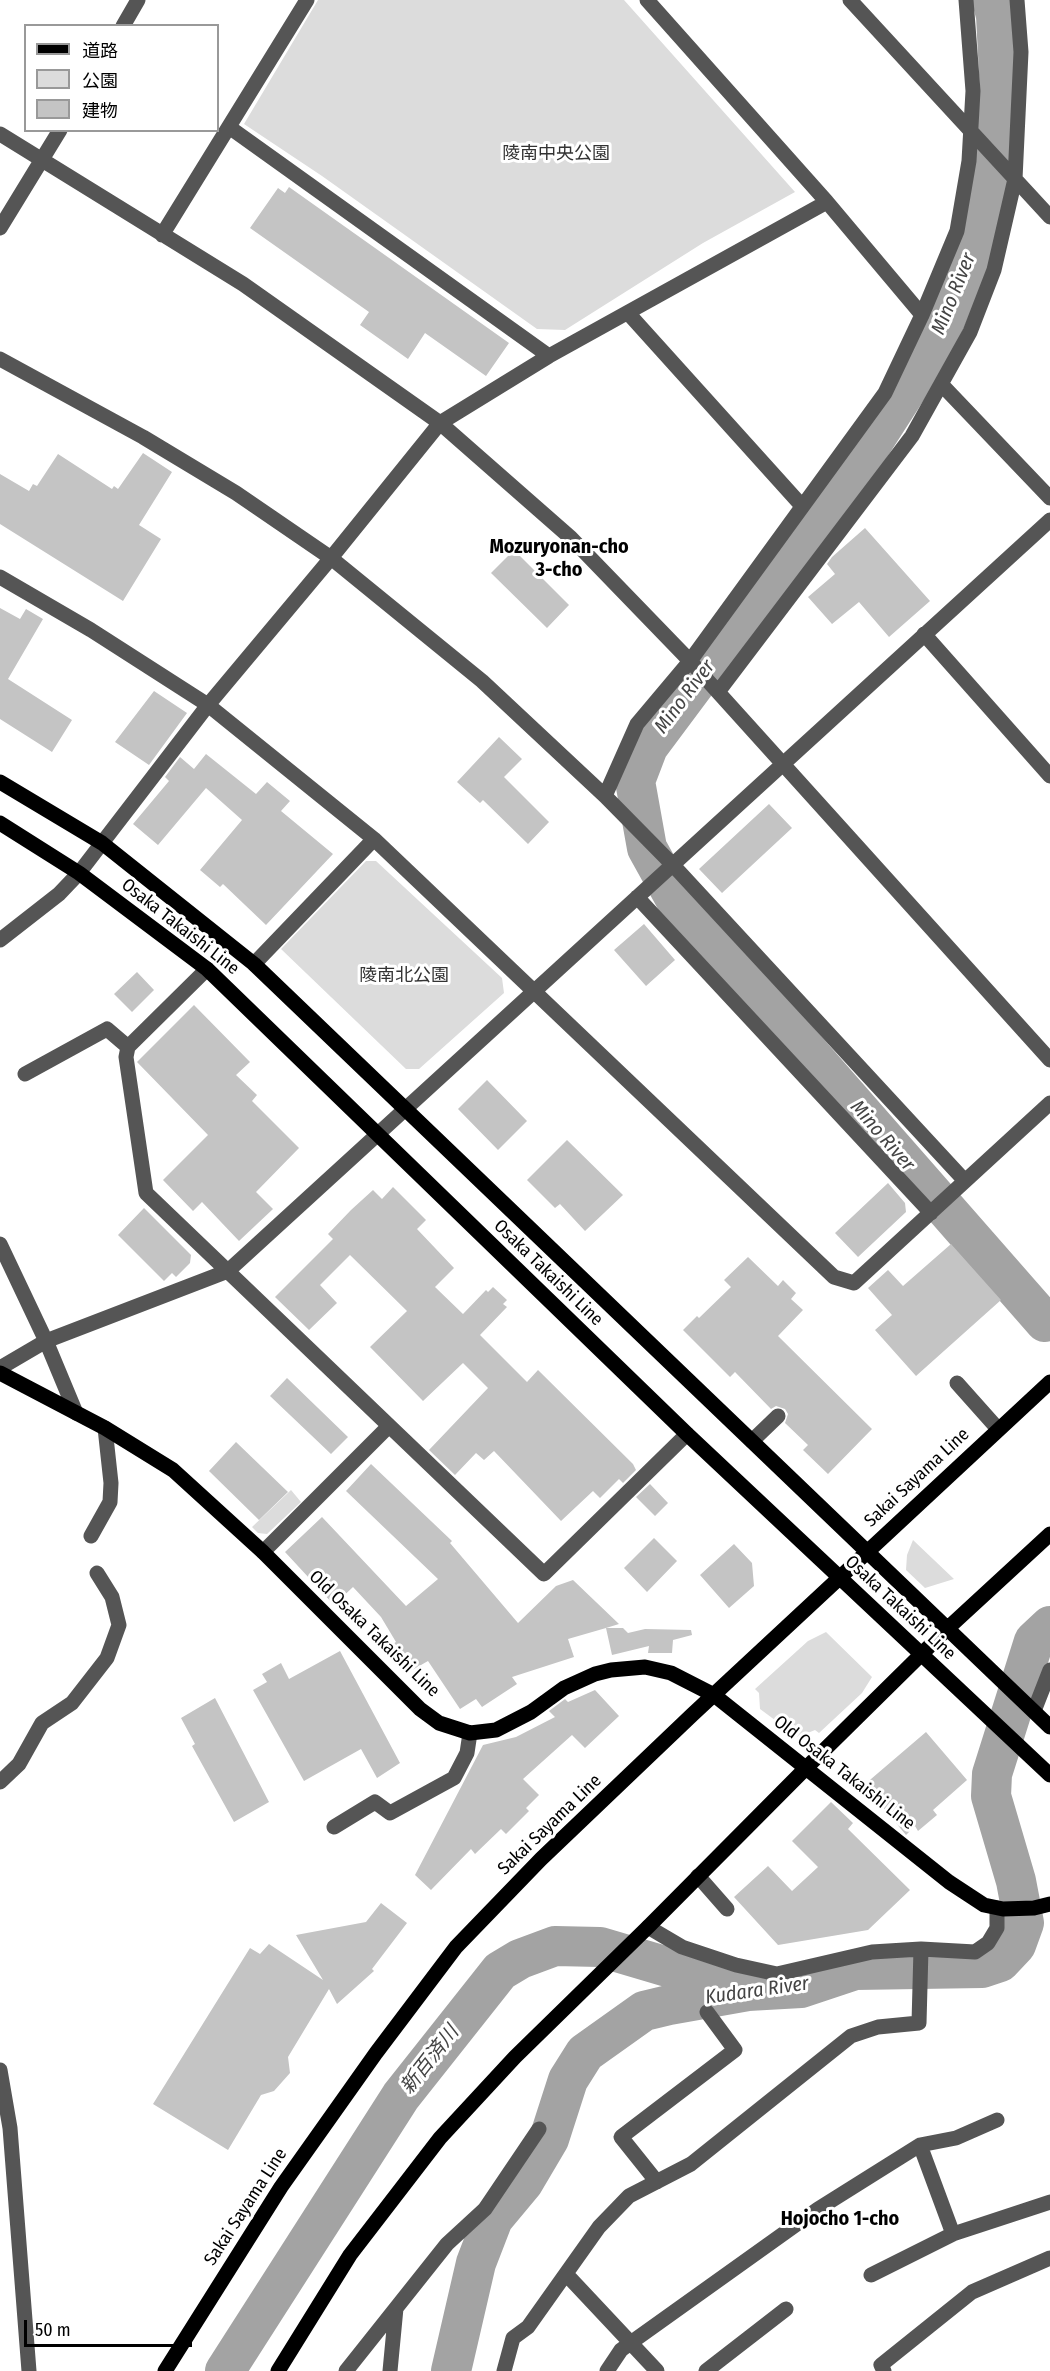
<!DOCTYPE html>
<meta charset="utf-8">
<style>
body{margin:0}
#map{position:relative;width:1050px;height:2371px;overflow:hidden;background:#fff;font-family:"Fira Sans Condensed","Noto Sans JP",sans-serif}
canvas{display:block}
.legend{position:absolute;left:24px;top:24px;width:195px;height:108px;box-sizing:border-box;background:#fff;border:2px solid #999;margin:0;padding:8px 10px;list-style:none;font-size:18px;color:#000}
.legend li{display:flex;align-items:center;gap:12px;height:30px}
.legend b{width:30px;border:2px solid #999}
.scale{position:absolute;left:24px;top:2320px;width:168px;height:27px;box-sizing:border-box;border:3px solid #000;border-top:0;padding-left:8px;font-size:18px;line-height:21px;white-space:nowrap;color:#000;-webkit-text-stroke:4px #fff;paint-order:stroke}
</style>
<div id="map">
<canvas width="1050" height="2371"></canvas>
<ul class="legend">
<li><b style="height:8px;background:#000"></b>道路</li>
<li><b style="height:16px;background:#dcdcdc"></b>公園</li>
<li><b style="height:16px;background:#c4c4c4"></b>建物</li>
</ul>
<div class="scale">50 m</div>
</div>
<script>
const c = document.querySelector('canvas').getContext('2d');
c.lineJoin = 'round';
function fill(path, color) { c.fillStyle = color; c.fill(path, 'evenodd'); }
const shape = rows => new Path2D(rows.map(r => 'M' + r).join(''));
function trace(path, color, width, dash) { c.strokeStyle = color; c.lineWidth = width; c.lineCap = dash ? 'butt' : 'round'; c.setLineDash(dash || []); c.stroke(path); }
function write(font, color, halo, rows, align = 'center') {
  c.font = font + ' "Fira Sans Condensed","Noto Sans JP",sans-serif'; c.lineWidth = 6; c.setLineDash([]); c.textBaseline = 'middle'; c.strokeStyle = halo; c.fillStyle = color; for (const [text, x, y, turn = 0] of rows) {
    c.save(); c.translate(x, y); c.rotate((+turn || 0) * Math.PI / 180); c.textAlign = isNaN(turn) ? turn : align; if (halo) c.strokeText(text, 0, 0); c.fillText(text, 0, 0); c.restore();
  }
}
fill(shape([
 [318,0,624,0,795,192,703,243,565,330,537,329,322,176,244,124],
 [366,861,376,861,502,978,504,993,419,1069,406,1069,281,949],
 [291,1490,301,1502,267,1534,258,1533,252,1527],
 [913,1540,954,1579,925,1588,906,1570,907,1555],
 [826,1632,872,1677,862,1693,819,1733,815,1730,798,1737,760,1709,759,1693,755,1689,808,1641]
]), '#dcdcdc');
trace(shape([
 [992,0,996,16,1000,93,986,192,971,258,946,319,922,366,859,464,648,747,635,781,647,848,677,902,1045,1322],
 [225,2371,401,2096,500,1971,520,1959,555,1946,600,1947,742,1989],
 [451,2371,476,2263,493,2219,523,2183,549,2139,568,2080,585,2053,644,2011,669,2005,748,1991,801,1988,855,1970,982,1968,1000,1962,1016,1945,1024,1923,1016,1881,991,1796,992,1774,1034,1641,1050,1626]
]), '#a3a3a3', 40);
fill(shape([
 [289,187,509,343,486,376,425,333,408,359,360,325,369,312,250,228,278,188,285,193],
 [143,453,172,472,139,525,161,539,123,601,0,524,0,474,29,491,33,484,37,486,58,454,112,489,114,486,118,489],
 [865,528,930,601,889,637,859,602,832,624,808,597,835,574,827,564,832,557],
 [514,550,569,605,547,628,491,573],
 [0,608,20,619,26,609,43,619,8,679,72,720,52,752,0,719],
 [154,691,187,713,149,765,115,742],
 [499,737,522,759,504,777,549,822,528,844,483,800,480,803,457,782],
 [206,754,256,794,267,782,290,801,281,811,333,854,266,925,223,884,220,887,200,870,242,820,206,788,158,845,133,824,169,781,165,777,180,757,194,769],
 [769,804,792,828,722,893,699,869],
 [644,924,675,960,646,986,614,950],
 [137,972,154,990,132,1012,114,994],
 [194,1005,250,1062,236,1075,257,1095,252,1101,299,1148,256,1192,273,1209,239,1241,202,1202,193,1211,163,1180,208,1135,137,1062],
 [487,1080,527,1121,498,1150,458,1109],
 [567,1140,623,1195,585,1231,560,1204,555,1208,527,1180],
 [888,1183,905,1203,906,1212,858,1257,835,1233],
 [393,1187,426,1220,417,1229,454,1268,435,1287,463,1314,486,1290,488,1292,493,1287,507,1300,503,1304,507,1307,480,1335,527,1382,538,1370,633,1464,636,1470,623,1483,619,1479,600,1498,593,1491,561,1521,494,1451,484,1460,476,1453,455,1475,429,1450,488,1388,463,1363,423,1401,370,1347,407,1311,350,1255,320,1285,337,1303,309,1330,275,1297,333,1239,328,1234,351,1210,373,1190,382,1199],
 [144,1208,191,1255,190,1263,176,1277,172,1273,164,1281,118,1235],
 [951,1244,1001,1300,916,1376,875,1330,892,1315,868,1288,888,1270,903,1286],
 [748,1257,778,1286,783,1280,796,1293,791,1299,803,1310,778,1336,872,1429,828,1474,803,1450,808,1445,785,1423,788,1414,785,1409,776,1406,771,1409,735,1372,730,1377,683,1330,697,1316,699,1318,731,1287,724,1280],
 [287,1378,348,1437,331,1454,270,1396],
 [236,1442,288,1492,259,1520,209,1471],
 [371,1464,452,1541,450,1543,518,1623,556,1586,573,1580,619,1624,606,1628,623,1628,628,1633,645,1629,691,1630,692,1635,673,1640,672,1653,648,1653,649,1646,612,1655,606,1628,568,1639,574,1657,512,1677,517,1684,482,1707,476,1699,460,1709,428,1661,407,1673,391,1645,396,1642,381,1617,353,1587,334,1605,285,1552,322,1517,406,1606,438,1579,346,1491],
 [650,1484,668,1503,655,1516,636,1497],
 [654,1538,677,1561,647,1592,624,1568],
 [734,1544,752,1563,754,1586,729,1608,700,1575],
 [340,1651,400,1763,377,1778,361,1749,304,1781,253,1690,267,1682,262,1674,281,1663,289,1679],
 [595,1690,619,1716,585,1748,572,1735,523,1779,539,1795,526,1808,529,1811,506,1834,501,1829,475,1854,471,1849,431,1890,415,1875,483,1745,516,1737,555,1717,549,1711,565,1699,568,1702],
 [215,1698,269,1802,234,1822,192,1746,195,1744,181,1718],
 [926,1732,967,1780,933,1810,937,1815,918,1831,915,1826,906,1835,864,1785],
 [831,1802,853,1823,848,1829,910,1890,868,1930,778,1945,734,1897,768,1866,792,1891,818,1867,792,1841],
 [381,1903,407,1923,372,1969,374,1971,337,2004,329,1989,288,2057,290,2073,274,2091,261,2095,228,2150,153,2104,250,1948,260,1954,269,1944,323,1980,296,1935,366,1922]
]), '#c4c4c4');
trace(shape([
 [647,0,827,202,922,315],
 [850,0,1050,217],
 [123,26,138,0],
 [229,127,549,356],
 [0,134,243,284,440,423,571,538,690,661,1050,1060],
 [0,228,60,130],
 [162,235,307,0],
 [628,313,802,506],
 [0,359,143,437,236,493,331,558,482,681,605,796,672,864,965,1181],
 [942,385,1050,498],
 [0,577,91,630,208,705,374,839,834,1277,854,1283,1050,1103],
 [924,634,1050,776],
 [718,692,912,436,970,332,994,270,1015,179,1021,52,1017,0],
 [605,796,637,724,690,661,885,393,922,315,957,231,969,161,973,91,966,0],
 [637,897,931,1213],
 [0,940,59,894,79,873,208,705,331,558,440,423,549,356,827,202],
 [254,964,374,839],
 [207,969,128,1047,126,1057,146,1193,544,1574,687,1434],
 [25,1074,107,1029,128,1047],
 [0,1244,46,1341,76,1413],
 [0,1368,46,1341,228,1271,1050,520],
 [957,1383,998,1429],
 [752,1441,778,1416],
 [91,1536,110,1502,111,1483,105,1428],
 [263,1552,389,1426],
 [1034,1711,1050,1670],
 [0,1782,19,1764,42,1723,72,1703,107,1658,119,1625,112,1597,97,1573],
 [334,1827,375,1802,390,1813,454,1778,467,1753,470,1733],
 [698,1876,727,1909],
 [648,1927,682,1947,736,1965,777,1974,872,1952,921,1949,975,1952,988,1943,997,1928,997,1908],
 [0,2070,10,2128,29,2371],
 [920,2145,956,2138,997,2120],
 [657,2182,621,2137,735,2050,707,2012],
 [566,2274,657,2371],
 [871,2275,953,2234],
 [346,2371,447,2244,485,2209,539,2129],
 [390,2371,396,2308],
 [504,2371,513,2338,528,2327,599,2227,629,2196,691,2164,851,2036,878,2027,919,2023,921,1949],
 [607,2371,621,2350,629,2344,818,2209,920,2145,953,2234,1050,2202],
 [706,2371,786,2309],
 [884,2371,881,2365,972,2292,1050,2258]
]), '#555', 15);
trace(shape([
 [0,782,102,843,254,964,1050,1727],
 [0,823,79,873,207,969,687,1434,1050,1775],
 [0,1373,105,1428,173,1470,263,1552,420,1709,439,1723,470,1733,496,1730,531,1712,564,1688,595,1674,611,1670,645,1667,671,1673,714,1695,949,1882,984,1905,1003,1909,1034,1908,1050,1904],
 [165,2371,281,2187,376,2053,456,1947,541,1859,693,1714,1050,1382],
 [278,2371,350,2255,440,2138,515,2057,648,1927,806,1768,948,1628,1050,1534]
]), '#000', 15);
write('18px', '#333', '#fff', [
 ["陵南中央公園",556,154],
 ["陵南北公園",404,976]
]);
write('18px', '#000', '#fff', [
 ["Osaka Takaishi Line",180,927,38],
 ["Osaka Takaishi Line",548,1273,44],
 ["Sakai Sayama Line",917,1478,-43],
 ["Osaka Takaishi Line",900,1608,43],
 ["Old Osaka Takaishi Line",374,1634,44],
 ["Old Osaka Takaishi Line",844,1773,38],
 ["Sakai Sayama Line",550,1825,-44],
 ["Sakai Sayama Line",246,2207,-57]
]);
write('italic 20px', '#444', '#fff', [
 ["Mino River",954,294,-68],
 ["Mino River",685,697,-53],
 ["Mino River",882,1136,49],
 ["Kudara River",757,1991,-8],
 ["新百済川",430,2060,-52]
]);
write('bold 20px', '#000', '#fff', [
 ["Mozuryonan-cho",559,547],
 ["3-cho",559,570],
 ["Hojocho 1-cho",840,2219]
]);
</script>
